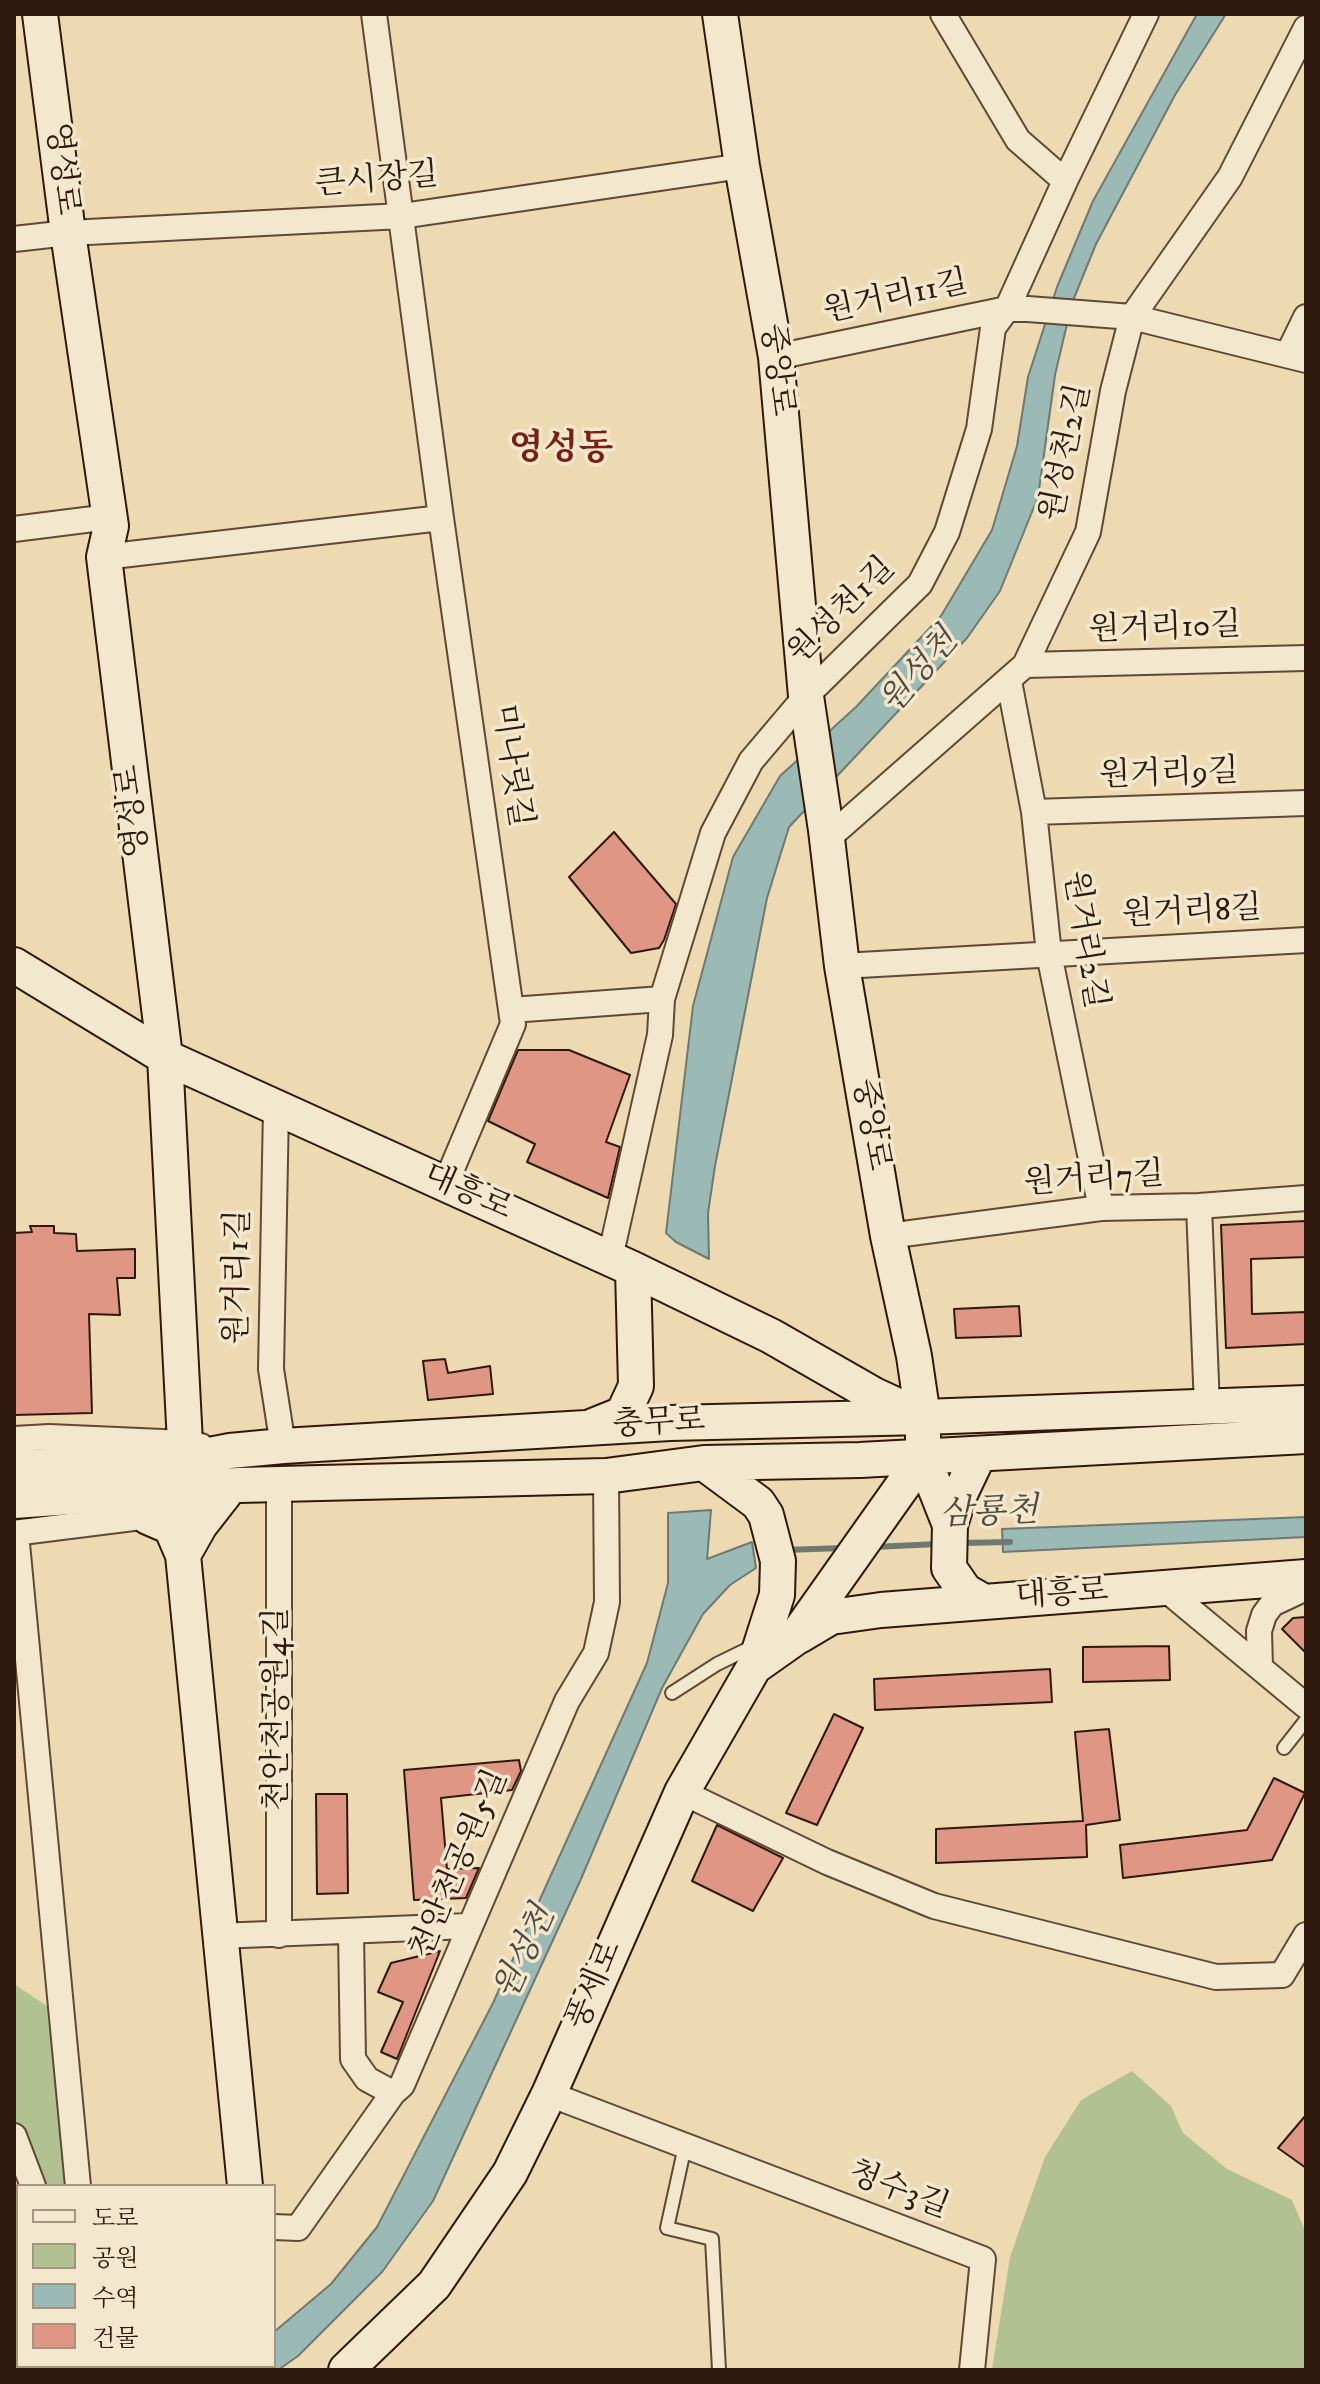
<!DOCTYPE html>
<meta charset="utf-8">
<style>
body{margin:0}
#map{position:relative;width:1320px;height:2384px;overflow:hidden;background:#eddab2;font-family:"IM FELL DW Pica","Noto Serif KR",serif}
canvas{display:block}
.frame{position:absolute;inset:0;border:16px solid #2e190c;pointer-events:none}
.legend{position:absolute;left:16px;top:2184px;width:260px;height:184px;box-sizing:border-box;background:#f3e7cd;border:2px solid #a49580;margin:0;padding:10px 14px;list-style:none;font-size:24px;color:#2e190c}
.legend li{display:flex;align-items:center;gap:16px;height:40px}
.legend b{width:40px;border:2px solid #a49580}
</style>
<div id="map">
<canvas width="1320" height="2384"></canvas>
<div class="frame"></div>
<ul class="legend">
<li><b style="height:10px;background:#f3e7cd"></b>도로</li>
<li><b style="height:22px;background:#b2c191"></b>공원</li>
<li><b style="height:22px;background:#9bb9b5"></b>수역</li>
<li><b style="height:22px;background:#df9685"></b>건물</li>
</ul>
</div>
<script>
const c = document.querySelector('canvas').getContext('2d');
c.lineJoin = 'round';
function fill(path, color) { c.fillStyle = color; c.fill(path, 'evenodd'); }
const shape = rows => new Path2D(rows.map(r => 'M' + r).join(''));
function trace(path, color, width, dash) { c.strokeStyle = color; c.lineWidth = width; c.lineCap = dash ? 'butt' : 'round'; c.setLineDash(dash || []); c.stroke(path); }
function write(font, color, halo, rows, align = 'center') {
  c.font = font + ' "IM FELL DW Pica","Noto Serif KR",serif'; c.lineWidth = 7; c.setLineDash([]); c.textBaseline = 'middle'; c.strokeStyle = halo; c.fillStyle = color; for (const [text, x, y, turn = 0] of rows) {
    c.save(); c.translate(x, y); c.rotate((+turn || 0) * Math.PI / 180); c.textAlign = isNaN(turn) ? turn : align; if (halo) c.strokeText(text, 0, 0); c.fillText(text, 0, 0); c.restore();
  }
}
fill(shape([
 [14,1984,47,2006,67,2186,42,2186,23,2136,14,2123],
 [1132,2071,1171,2106,1183,2133,1227,2169,1292,2200,1306,2233,1306,2370,992,2370,1010,2257,1045,2157,1081,2100]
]), '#b2c191');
const water = shape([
 [1197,14,1226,14,1175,95,1096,244,1072,303,1055,375,1038,497,1000,591,967,638,789,827,767,898,715,1166,708,1213,709,1259,676,1242,666,1233,693,1006,733,857,780,776,856,707,941,616,992,530,1017,446,1028,377,1057,287,1093,201,1197,14],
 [711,1510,707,1559,752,1542,756,1568,730,1585,703,1614,662,1688,581,1879,433,2201,382,2272,298,2356,278,2370,226,2370,233,2366,274,2366,274,2332,331,2284,377,2227,493,2003,647,1663,668,1583,668,1513,711,1510],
 [1306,1517,1306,1537,1003,1552,1002,1529,1306,1517]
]);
fill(water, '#9bb9b5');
trace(water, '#6f7971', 2);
trace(shape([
 [962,1543,1010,1542],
 [874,1547,938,1544],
 [786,1550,842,1548]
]), '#6f7971', 6);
const building = shape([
 [614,832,676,904,664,940,659,948,631,953,569,877,614,832],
 [518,1050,569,1050,630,1075,606,1142,620,1147,608,1198,527,1162,535,1144,488,1121,518,1050],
 [1306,1221,1306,1257,1251,1259,1252,1314,1306,1312,1306,1344,1226,1348,1221,1225,1306,1221],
 [30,1226,54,1226,54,1233,76,1234,77,1251,135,1249,135,1278,117,1278,120,1315,89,1314,92,1413,14,1415,14,1233,32,1232,30,1226],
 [1019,1306,1021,1336,956,1338,954,1309,1019,1306],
 [445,1359,448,1373,490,1366,493,1394,428,1400,423,1361,445,1359],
 [1306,1617,1306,1653,1282,1629,1293,1618,1306,1617],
 [1169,1646,1170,1680,1083,1682,1083,1647,1169,1646],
 [1050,1669,1052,1702,875,1710,874,1679,1050,1669],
 [834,1714,863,1728,817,1825,786,1813,834,1714],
 [1109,1729,1120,1820,1086,1825,1087,1857,936,1863,936,1829,1083,1821,1075,1732,1109,1729],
 [519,1760,521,1771,512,1790,441,1798,447,1869,479,1868,466,1898,414,1900,404,1770,519,1760],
 [1274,1778,1305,1793,1272,1860,1123,1878,1120,1845,1247,1830,1274,1778],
 [316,1794,347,1794,348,1893,317,1894,316,1794],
 [717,1825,783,1858,753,1911,692,1881,717,1825],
 [440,1951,397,2059,381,2052,403,2002,378,1992,391,1963,440,1951],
 [1306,2115,1306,2168,1278,2148,1306,2115]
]);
fill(building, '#df9685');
trace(building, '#2e190c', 2);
const lane = shape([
 [672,1693,717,1664,756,1645],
 [1284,1748,1306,1720],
 [685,2146,667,2228,712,2239,719,2370]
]);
const street = shape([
 [374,14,441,518,513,1024,445,1185],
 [943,14,1018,140,1065,181],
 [14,239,68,233,402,216,742,166],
 [1288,354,1306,317],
 [776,357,1007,309,1028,309,1132,317,1306,360],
 [14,529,109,517],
 [104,557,441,518],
 [1025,665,1306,658],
 [1009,681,1034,812,1049,954,1101,1208],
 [1034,812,1306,803],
 [827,839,1025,665,1088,532,1113,391,1132,317,1230,177,1306,28],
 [842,966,1306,940],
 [511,1010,662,999],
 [276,1108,271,1369,283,1446],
 [1199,1206,1207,1407],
 [888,1236,1101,1208,1199,1206,1306,1198],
 [610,1258,660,1035,662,999,713,833,751,761,806,696,920,584,947,532,979,429,993,328,1007,309,1065,181,1146,14],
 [14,1439,49,1437,185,1443,201,1446],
 [279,1483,279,1935],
 [14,1533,181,1512,223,1494],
 [16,1533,78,2186],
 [1164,1588,1306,1706],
 [1260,1667,1259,1631,1264,1615,1272,1604,1306,1588],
 [682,1792,827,1862,934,1906,1216,1977,1282,1975,1306,1935],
 [351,1933,353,2059,367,2079,393,2093],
 [218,1936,468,1926],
 [549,2094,983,2259,972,2370],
 [14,2136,33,2186],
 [274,2227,298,2228,393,2093,402,2085,567,1701,596,1653,607,1602,606,1476],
 [14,2236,18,2236]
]);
const secondary = shape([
 [40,14,68,233,111,526,104,557,165,1057,185,1443],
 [14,965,165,1057,633,1269,771,1336,874,1395,915,1414],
 [593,1426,623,1414,636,1386,633,1269],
 [923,1457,950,1525,949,1568,965,1591,984,1602],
 [704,1463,758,1503,766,1515,778,1561,777,1595,754,1667],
 [14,1467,174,1462,230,1451,283,1446,670,1423,923,1417,1306,1403],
 [14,1501,239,1485,606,1476,704,1463,860,1460,1306,1436],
 [148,1517,171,1527,183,1555,245,2186],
 [950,1525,959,1496,979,1454],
 [183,1555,200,1525,225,1493],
 [799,1636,831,1617,881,1610,1306,1577],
 [251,2366,251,2370],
 [346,2370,434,2285,510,2173,549,2094,682,1792,754,1667,795,1638,923,1457,923,1417,914,1356,888,1236,842,966,826,830,806,696,776,357,742,166,720,14]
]);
trace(lane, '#5e4936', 16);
trace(street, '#5e4936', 28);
trace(secondary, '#2e190c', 38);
trace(lane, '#f3e7cd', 12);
trace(street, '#f3e7cd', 24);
trace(secondary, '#f3e7cd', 34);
write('32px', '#2e190c', '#f3e7cd', [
 ["영성로",60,169,83],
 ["큰시장길",377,182,-5],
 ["원거리11길",896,299,-12],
 ["중앙로",775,370,83],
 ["원성천2길",1068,453,-78],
 ["원성천1길",843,612,-45],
 ["원거리10길",1165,630,-2],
 ["미나릿길",510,766,82],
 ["원거리9길",1169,776,-2],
 ["영성로",135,811,-97],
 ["원거리8길",1192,914,-3],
 ["원거리2길",1083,940,81],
 ["중앙로",869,1125,80],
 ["원거리7길",1094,1181,-4],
 ["대흥로",467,1194,24],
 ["원거리1길",240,1277,-89],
 ["충무로",659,1425,-3],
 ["대흥로",1062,1596,-4],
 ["천안천공원4길",279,1709,-90],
 ["천안천공원5길",461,1865,-67],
 ["풍세로",596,1986,-67],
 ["청수3길",898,2192,21]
]);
write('italic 34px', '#4f493f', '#f3e7cd', [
 ["원성천",921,673,-49],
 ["삼룡천",989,1515,-2],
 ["원성천",527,1954,-65]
]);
write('bold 36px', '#7a1f14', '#f3e7cd', [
 ["영성동",561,452]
]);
</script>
